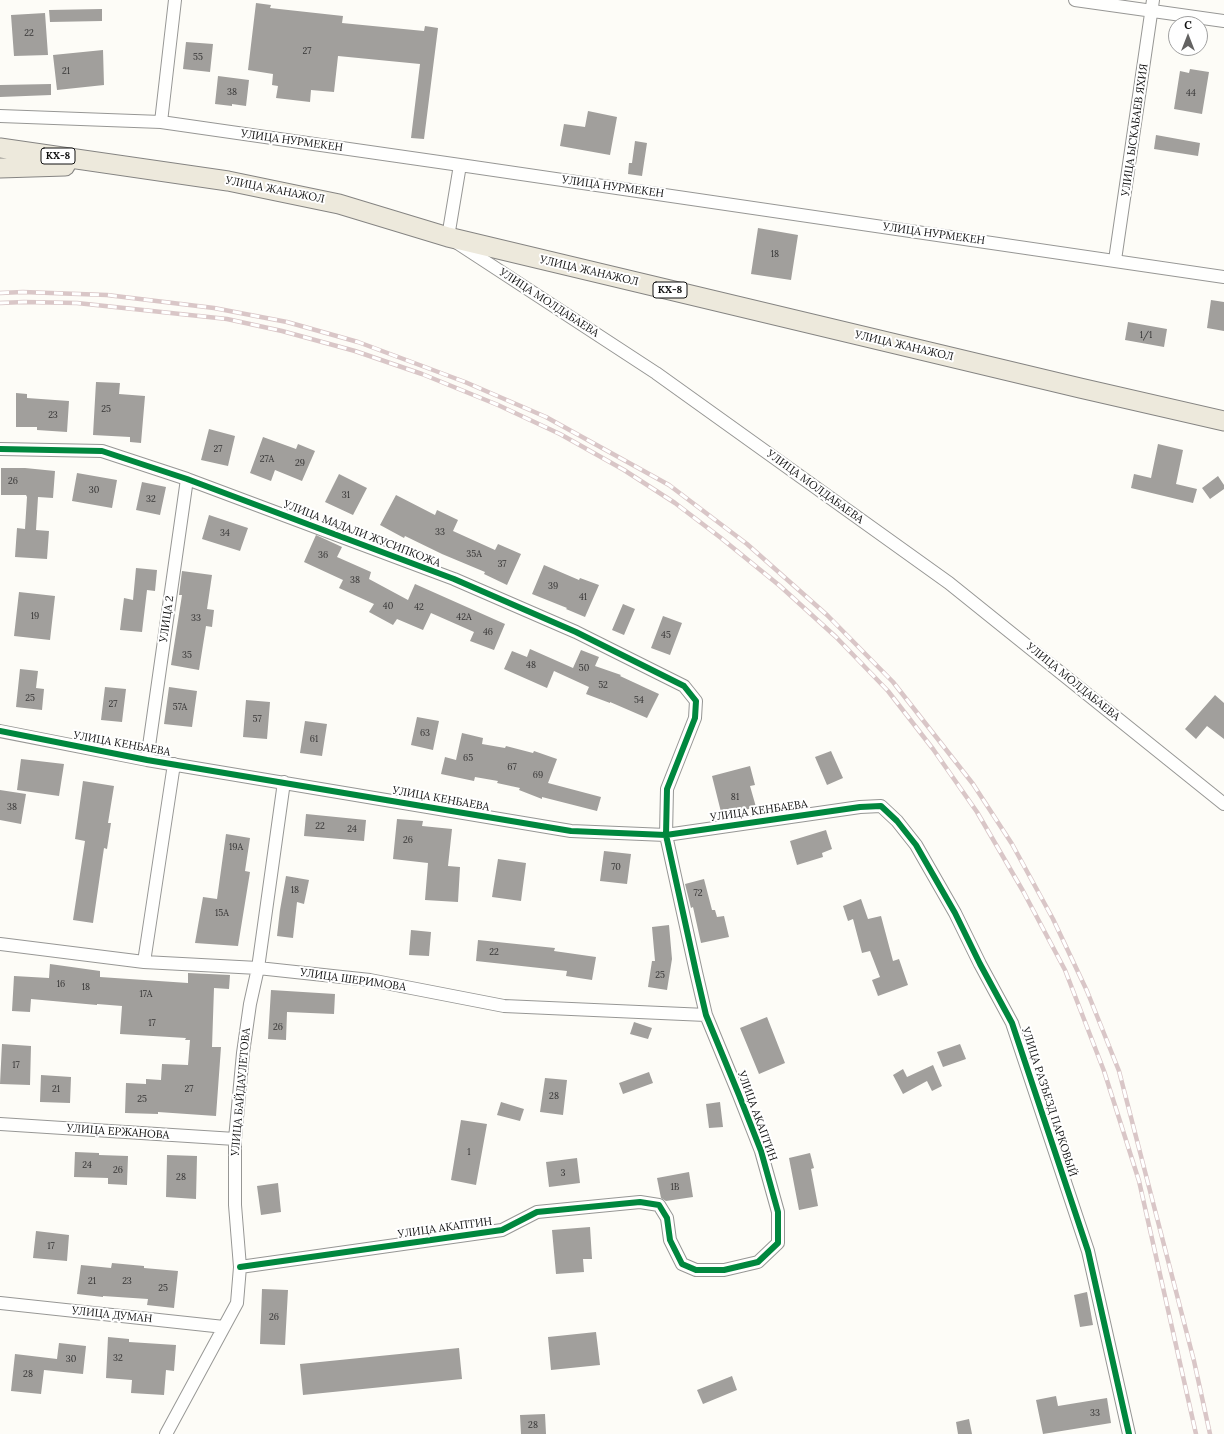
<!DOCTYPE html>
<meta charset="utf-8">
<style>
body{margin:0}
#map{position:relative;width:1224px;height:1434px;overflow:hidden;background:#fdfcf7;font-family:Lora,serif}
canvas{display:block}
.north{position:absolute;left:1168px;top:16px;width:40px;height:40px;box-sizing:border-box;background:#fff;border:1px solid #a0a0a0;border-radius:50%;rotate:0deg;font-size:11px;font-weight:700;line-height:16px;text-align:center;color:#111}
.north::after{content:'';display:block;margin:auto;width:14px;height:18px;background:#646362;clip-path:polygon(50% 0,100% 100%,50% 72%,0 100%)}
</style>
<div id="map">
<canvas width="1224" height="1434"></canvas>
<div class="north">С</div>
</div>
<script>
const c = document.querySelector('canvas').getContext('2d');
c.lineJoin = 'round';
function fill(path, color) { c.fillStyle = color; c.fill(path, 'evenodd'); }
const shape = rows => new Path2D(rows.map(r => 'M' + r).join(''));
function trace(path, color, width, dash) { c.strokeStyle = color; c.lineWidth = width; c.lineCap = dash ? 'butt' : 'round'; c.setLineDash(dash || []); c.stroke(path); }
function write(font, color, halo, rows, align = 'center') {
  c.font = font + ' Lora,serif'; c.lineWidth = 4; c.setLineDash([]); c.textBaseline = 'middle'; c.strokeStyle = halo; c.fillStyle = color; for (const [text, x, y, turn = 0] of rows) {
    c.save(); c.translate(x, y); c.rotate((+turn || 0) * Math.PI / 180); c.textAlign = isNaN(turn) ? turn : align; if (halo) c.strokeText(text, 0, 0); c.fillText(text, 0, 0); c.restore();
  }
}
fill(shape([
 [256,3,271,5,270,8,343,16,342,23,424,31,425,26,438,28,424,139,411,138,420,64,338,56,334,92,311,90,310,102,276,98,278,86,272,85,273,74,248,70],
 [102,9,102,21,50,22,49,10],
 [45,13,48,55,14,56,11,15],
 [186,42,213,44,210,72,183,69],
 [103,50,104,85,57,90,53,55],
 [1190,69,1209,72,1202,114,1174,109,1180,71,1189,73],
 [218,76,249,80,246,106,232,104,232,106,215,104],
 [51,84,51,95,0,97,0,85],
 [588,111,617,117,610,155,560,146,564,124,585,127],
 [1156,135,1200,143,1198,156,1154,149],
 [635,141,647,143,642,176,628,174,629,163,632,163],
 [758,228,798,235,791,280,751,274],
 [1211,300,1224,302,1224,331,1207,328],
 [1128,322,1167,329,1164,347,1125,340],
 [96,382,120,383,119,394,145,396,141,443,130,442,130,437,93,435],
 [16,393,27,394,27,398,69,401,67,432,37,430,37,427,16,427],
 [209,429,235,436,228,466,201,460],
 [263,437,296,449,298,444,315,451,302,481,275,470,271,481,250,473],
 [1158,444,1183,450,1176,484,1197,489,1193,503,1131,488,1134,474,1151,478],
 [1,468,25,468,55,471,53,498,38,497,36,530,49,531,47,559,15,557,17,528,25,529,27,497,26,495,1,495],
 [77,473,117,480,112,508,72,501],
 [339,474,367,488,353,515,325,502],
 [1218,476,1224,485,1224,489,1210,499,1202,488],
 [142,482,166,487,160,515,136,510],
 [396,495,435,515,437,510,458,520,453,531,495,550,498,544,521,554,507,585,484,574,485,572,442,554,405,536,404,538,380,525],
 [209,515,248,528,240,551,202,539],
 [316,535,342,547,337,557,371,572,369,579,408,600,415,584,505,624,494,650,470,641,474,632,431,613,423,630,397,619,393,625,369,612,374,604,339,588,343,580,304,562],
 [544,565,579,580,580,578,599,585,585,617,566,609,567,608,532,594],
 [136,568,157,570,155,591,147,590,142,632,120,630,124,598,133,600],
 [182,571,212,575,207,609,214,610,212,627,206,626,199,670,171,665,182,595,179,595],
 [19,592,55,596,50,640,14,636],
 [623,604,635,609,624,635,612,630],
 [663,616,682,623,670,655,651,648],
 [530,649,573,668,581,650,599,657,595,666,621,675,620,676,659,694,647,718,610,702,610,703,586,694,589,687,554,671,547,688,504,669,512,651,527,657],
 [20,669,38,671,36,688,44,689,42,710,16,707],
 [105,687,126,689,122,722,101,720],
 [169,687,197,691,192,727,164,724],
 [1215,695,1224,703,1224,739,1207,726,1196,739,1185,729],
 [246,700,270,702,267,739,243,737],
 [417,717,439,721,433,750,411,745],
 [305,721,327,724,322,756,300,753],
 [462,733,483,738,482,744,505,748,506,746,533,753,534,751,557,759,548,783,601,797,597,811,542,797,542,799,519,790,520,788,497,783,498,781,475,777,474,781,441,774,445,757,456,760],
 [831,751,843,778,827,785,815,757],
 [21,759,64,764,59,796,17,790],
 [750,766,755,785,750,786,756,807,722,816,712,776],
 [83,781,114,786,108,823,111,823,107,849,104,848,93,923,73,920,85,841,75,839],
 [0,790,26,794,21,824,0,820],
 [306,814,366,820,364,841,304,836],
 [397,819,423,821,422,826,452,829,448,866,460,867,458,902,425,900,428,863,393,859],
 [826,830,832,849,822,853,823,857,797,865,790,841],
 [226,834,250,838,245,871,250,872,238,946,195,943,203,897,217,899],
 [604,851,631,854,627,884,600,881],
 [498,859,526,863,521,901,492,897],
 [286,876,309,880,304,904,297,902,293,938,277,936,280,910],
 [704,879,712,910,715,910,717,917,724,916,729,937,701,943,693,907,691,908,685,884],
 [861,899,868,919,881,916,893,961,899,959,908,985,878,996,872,980,880,977,870,951,862,953,853,919,848,921,843,906],
 [669,925,672,959,667,990,648,987,652,961,655,961,652,927],
 [411,930,431,932,429,956,409,955],
 [478,940,555,948,554,951,596,957,592,980,566,976,567,971,476,961],
 [50,964,100,971,100,977,188,983,188,973,230,975,229,989,214,988,212,1047,221,1047,216,1116,158,1112,158,1114,125,1113,126,1083,146,1084,146,1079,161,1080,162,1064,188,1065,190,1040,185,1040,186,1038,120,1034,122,1006,97,1004,97,1005,31,999,30,1012,12,1011,14,976,49,978],
 [271,990,335,994,334,1014,287,1012,286,1040,268,1039],
 [767,1017,785,1063,759,1074,740,1028],
 [634,1022,652,1028,648,1039,630,1034],
 [2,1044,31,1046,30,1085,0,1084],
 [960,1044,966,1059,943,1067,937,1052],
 [933,1065,942,1086,932,1091,927,1081,903,1094,893,1075,903,1069,907,1077],
 [649,1072,653,1083,623,1094,619,1083],
 [41,1075,71,1077,70,1103,40,1102],
 [545,1078,567,1080,563,1115,540,1112],
 [501,1102,524,1109,520,1121,497,1115],
 [720,1102,723,1127,709,1128,706,1104],
 [461,1120,487,1124,476,1185,451,1180],
 [75,1152,99,1153,99,1155,128,1156,127,1185,108,1184,108,1178,74,1177],
 [810,1153,814,1168,811,1169,818,1206,799,1210,789,1158],
 [167,1155,197,1156,196,1199,166,1197],
 [577,1158,580,1183,549,1187,546,1162],
 [689,1172,693,1197,666,1201,661,1198,657,1178],
 [278,1183,281,1212,261,1215,257,1186],
 [590,1227,592,1259,583,1259,584,1272,556,1274,552,1230],
 [36,1231,69,1235,67,1261,33,1258],
 [112,1263,144,1266,144,1268,178,1271,174,1308,147,1305,148,1299,103,1296,103,1297,77,1294,81,1265,111,1268],
 [262,1289,288,1290,285,1345,260,1344],
 [1087,1292,1093,1325,1080,1327,1074,1295],
 [596,1332,600,1365,551,1370,548,1337],
 [108,1337,129,1339,129,1342,176,1345,174,1371,166,1370,164,1395,131,1393,132,1380,106,1378],
 [59,1343,86,1346,83,1374,44,1370,41,1394,11,1391,15,1354,57,1359],
 [459,1348,462,1379,303,1395,300,1364],
 [732,1376,737,1390,703,1404,697,1390],
 [1056,1396,1058,1406,1107,1398,1111,1423,1043,1434,1036,1400],
 [545,1414,546,1434,521,1434,520,1415],
 [969,1419,972,1434,958,1434,956,1422]
]), '#a19f9c');
const minor = shape([
 [1075,0,1224,21],
 [0,116,161,122,460,165,1224,277],
 [161,122,175,0],
 [460,165,448,237,656,373,949,583,1224,804],
 [1115,260,1153,0],
 [0,449,102,451,187,479,454,579,576,632,684,686,696,701,695,718,667,789,666,835,696,972,706,1015,739,1095,761,1151,778,1212,778,1243,758,1262,724,1270,696,1270,682,1264,670,1240,667,1218,659,1205,640,1202,537,1212,502,1230,240,1267],
 [0,731,147,760,571,831,666,835,860,807,881,806,897,821,916,845,955,913,980,964,1012,1023,1088,1251,1129,1434],
 [147,760,187,479],
 [0,944,144,962,258,968,370,980,504,1006,706,1015],
 [144,962,174,764],
 [0,1124,235,1139],
 [0,1303,224,1327],
 [166,1434,237,1303,240,1267,235,1205,235,1139,243,1053,250,1004,258,968,284,782]
]);
const primary = shape([
 [0,148,228,181,339,204,448,237,1080,388,1224,421],
 [0,168,65,166]
]);
trace(minor, '#979795', 14);
trace(primary, '#858482', 21);
trace(minor, '#fffffe', 12);
trace(primary, '#ede9dc', 19);
const rail = shape([
 [0,293,23,292,107,295,214,308,287,322,358,342,465,382,546,417,669,485,747,544,827,615,893,682,973,784,1012,844,1053,919,1087,991,1119,1071,1194,1361,1210,1434],
 [0,303,24,302,77,303,227,319,282,331,355,351,422,374,498,405,560,434,624,470,675,503,721,538,780,586,836,637,888,691,933,749,977,812,1023,891,1065,970,1104,1071,1139,1181,1196,1434]
]);
trace(rail, '#d9c6c7', 4.5);
trace(rail, '#fff', 3, [9]);
trace(shape([
 [0,449,102,451,187,479,454,579,576,632,684,686,696,701,695,718,667,789,666,835,696,972,706,1015,739,1095,761,1151,778,1212,778,1243,758,1262,724,1270,696,1270,682,1264,670,1240,667,1218,659,1205,640,1202,537,1212,502,1230,240,1267],
 [0,731,147,760,571,831,666,835,860,807,881,806,897,821,916,845,955,913,980,964,1012,1023,1088,1251,1129,1434]
]), '#00873e', 6);
write('9px', '#353434', null, [
 ["22",29,33],
 ["27",307,51],
 ["55",198,57],
 ["21",66,71],
 ["38",232,92],
 ["44",1191,93],
 ["18",775,254],
 ["1/1",1146,335],
 ["25",106,409],
 ["23",53,415],
 ["27",218,449],
 ["27А",267,459],
 ["29",300,463],
 ["26",13,481],
 ["30",94,490],
 ["31",346,495],
 ["32",151,499],
 ["33",440,532],
 ["34",225,533],
 ["35А",474,554],
 ["36",323,555],
 ["37",502,564],
 ["38",355,580],
 ["39",553,586],
 ["41",583,597],
 ["40",388,606],
 ["42",419,607],
 ["19",35,616],
 ["42А",464,617],
 ["33",196,618],
 ["46",488,632],
 ["45",666,635],
 ["35",187,655],
 ["48",531,665],
 ["50",584,668],
 ["52",603,685],
 ["25",30,698],
 ["54",639,700],
 ["27",113,704],
 ["57А",180,707],
 ["57",257,719],
 ["63",425,733],
 ["61",314,739],
 ["65",468,758],
 ["67",512,767],
 ["69",538,775],
 ["81",735,797],
 ["38",12,807],
 ["22",320,826],
 ["24",352,829],
 ["26",408,840],
 ["19А",236,847],
 ["70",616,867],
 ["18",295,890],
 ["72",698,893],
 ["15А",222,913],
 ["22",494,952],
 ["25",660,975],
 ["16",61,984],
 ["18",86,987],
 ["17А",146,994],
 ["17",152,1023],
 ["26",278,1027],
 ["17",16,1065],
 ["21",56,1089],
 ["27",189,1089],
 ["28",554,1096],
 ["25",142,1099],
 ["1",469,1152],
 ["24",87,1165],
 ["26",118,1170],
 ["3",563,1173],
 ["28",181,1177],
 ["1В",675,1187],
 ["17",51,1246],
 ["21",92,1281],
 ["23",127,1281],
 ["25",163,1288],
 ["26",274,1317],
 ["32",118,1358],
 ["30",71,1359],
 ["28",28,1374],
 ["33",1095,1413],
 ["28",533,1425]
]);
for (const [x, y, w] of [
 [58,156,34],
 [670,290,34]
]) { const box = new Path2D(); box.roundRect(x - w / 2, y - 8, w, 16, 3); c.fillStyle = '#fff'; c.fill(box); trace(box, '#111', 1); }
write('bold 10px', '#111', null, [
 ["КХ-8",58,156],
 ["КХ-8",670,290]
]);
write('11px', '#111', '#fff', [
 ["УЛИЦА ЫСКАБАЕВ ЯХИЯ",1135,130,-82],
 ["УЛИЦА НУРМЕКЕН",292,141,8],
 ["УЛИЦА НУРМЕКЕН",613,187,8],
 ["УЛИЦА ЖАНАЖОЛ",275,190,11],
 ["УЛИЦА НУРМЕКЕН",934,234,8],
 ["УЛИЦА ЖАНАЖОЛ",589,271,13],
 ["УЛИЦА МОЛДАБАЕВА",549,303,33],
 ["УЛИЦА ЖАНАЖОЛ",904,346,13],
 ["УЛИЦА МОЛДАБАЕВА",815,487,36],
 ["УЛИЦА МАДАЛИ ЖУСИПКОЖА",362,534,21],
 ["УЛИЦА 2",167,619,-82],
 ["УЛИЦА МОЛДАБАЕВА",1073,682,39],
 ["УЛИЦА КЕНБАЕВА",122,744,10],
 ["УЛИЦА КЕНБАЕВА",441,799,10],
 ["УЛИЦА КЕНБАЕВА",759,811,-8],
 ["УЛИЦА ШЕРИМОВА",353,980,8],
 ["УЛИЦА БАЙДАУЛЕТОВА",241,1092,-85],
 ["УЛИЦА РАЗЪЕЗД ПАРКОВЫЙ",1049,1102,72],
 ["УЛИЦА АКАПТИН",757,1116,70],
 ["УЛИЦА ЕРЖАНОВА",118,1132,4],
 ["УЛИЦА АКАПТИН",445,1228,-8],
 ["УЛИЦА ДУМАН",112,1315,6]
]);
</script>
